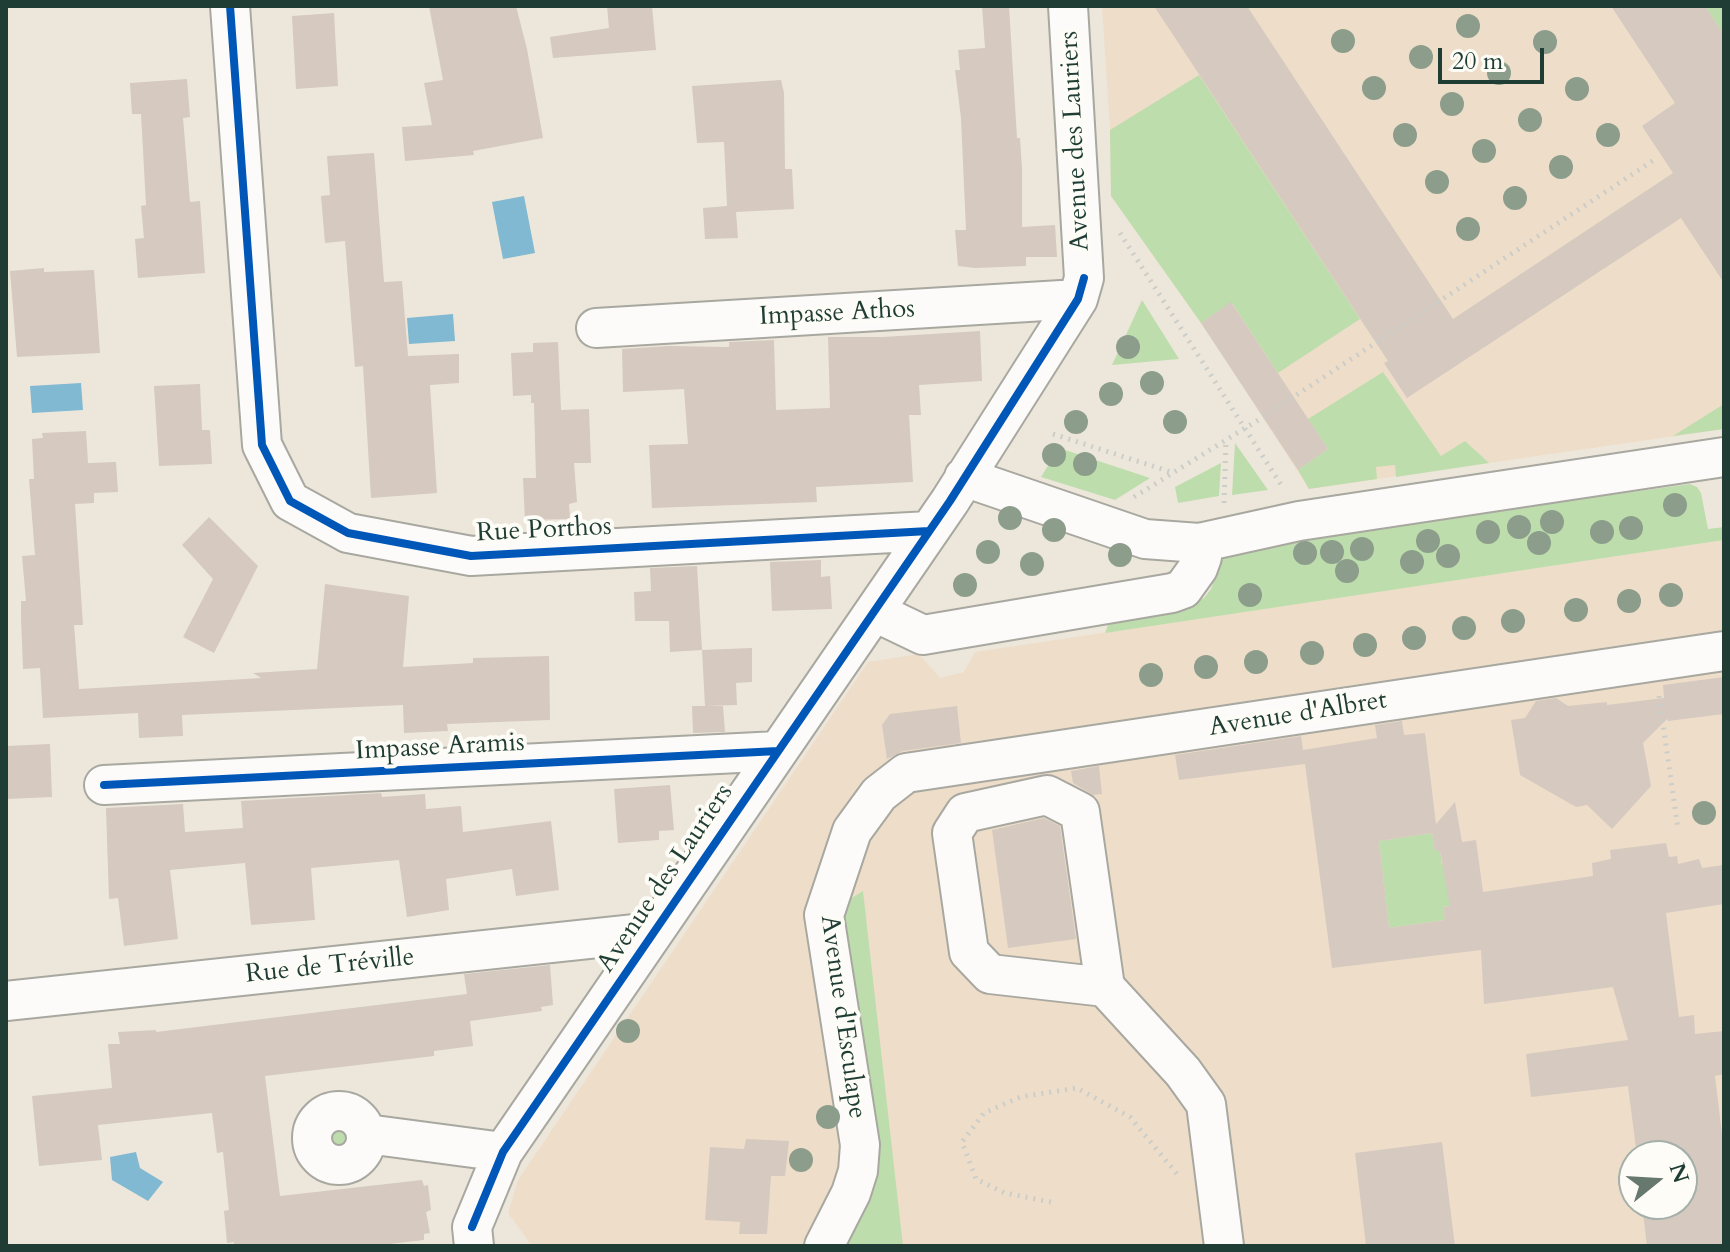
<!DOCTYPE html>
<meta charset="utf-8">
<style>
body{margin:0}
#map{position:relative;width:1730px;height:1252px;overflow:hidden;background:#ede7db;font-family:Cardo,serif}
canvas{display:block}
.frame{position:absolute;inset:0;border:8px solid #1f3d34;pointer-events:none}
.north{position:absolute;left:1618px;top:1140px;width:80px;height:80px;box-sizing:border-box;background:#fdfcf7;border:2px solid #a4b0a9;border-radius:50%;rotate:72deg;font-size:22px;font-weight:700;line-height:32px;text-align:center;color:#1f3d34}
.north::after{content:'';display:block;margin:auto;width:28px;height:36px;background:#67786e;clip-path:polygon(50% 0,100% 100%,50% 72%,0 100%)}
.scale{position:absolute;left:1438px;top:48px;width:106px;height:36px;box-sizing:border-box;border:4px solid #1f3d34;border-top:0;padding-left:10px;font-size:24px;line-height:28px;white-space:nowrap;color:#1f3d34;-webkit-text-stroke:6px #fdfcf7;paint-order:stroke}
</style>
<div id="map">
<canvas width="1730" height="1252"></canvas>
<div class="frame"></div>
<div class="north">N</div>
<div class="scale">20 m</div>
</div>
<script>
const c = document.querySelector('canvas').getContext('2d');
c.lineJoin = 'round';
function fill(path, color) { c.fillStyle = color; c.fill(path, 'evenodd'); }
const shape = rows => new Path2D(rows.map(r => 'M' + r).join(''));
function trace(path, color, width, dash) { c.strokeStyle = color; c.lineWidth = width; c.lineCap = dash ? 'butt' : 'round'; c.setLineDash(dash || []); c.stroke(path); }
function write(font, color, halo, rows, align = 'center') {
  c.font = font + ' Cardo,serif'; c.lineWidth = 8; c.setLineDash([]); c.textBaseline = 'middle'; c.strokeStyle = halo; c.fillStyle = color; for (const [text, x, y, turn = 0] of rows) {
    c.save(); c.translate(x, y); c.rotate((+turn || 0) * Math.PI / 180); c.textAlign = isNaN(turn) ? turn : align; if (halo) c.strokeText(text, 0, 0); c.fillText(text, 0, 0); c.restore();
  }
}
fill(shape([
 [1102,6,1724,6,1724,429,1309,489,1201,323,1111,196,1110,130],
 [1724,540,1724,1246,532,1246,508,1213,518,1180,868,662,919,654,940,678,964,672,975,652],
 [1634,1156,1682,1156,1682,1204,1634,1204]
]), '#eedec9');
fill(shape([
 [1705,6,1724,6,1724,35],
 [1199,75,1360,319,1278,373,1232,303,1201,323,1111,196,1110,130],
 [1142,300,1179,359,1112,365],
 [1383,372,1441,456,1465,441,1489,463,1396,477,1395,465,1376,467,1377,479,1309,489,1298,470,1328,449,1308,419],
 [1724,404,1724,429,1673,436],
 [1235,443,1268,490,1232,495],
 [1059,448,1150,478,1115,500,1041,477],
 [1221,463,1219,496,1178,503,1175,487],
 [1690,484,1697,487,1701,493,1708,529,1724,527,1724,540,1105,633,1108,625,1193,604,1204,598,1211,589,1222,559,1232,549,1243,545],
 [1432,833,1435,851,1440,851,1442,865,1457,864,1462,904,1443,907,1445,920,1389,928,1379,841],
 [863,891,903,1246,837,1246,860,1200,837,907],
 '320 1138a19 19 0 1 1 38 0a19 19 0 1 1-38 0Z'
]), '#beddad');
fill(shape([
 [524,196,535,253,503,259,492,202],
 [453,314,455,341,409,344,407,318],
 [81,383,83,410,32,413,30,386],
 [136,1152,140,1168,163,1182,148,1201,112,1180,110,1157]
]), '#80b9d1');
fill(shape([
 [429,6,516,6,527,49,543,138,473,151,474,155,405,161,402,127,432,125,424,83,443,80],
 [607,6,652,6,656,50,553,58,550,37,609,28],
 [982,6,1009,6,1017,138,1020,138,1022,169,1022,227,1055,225,1057,257,1026,257,1026,266,975,268,958,266,955,230,966,230,961,118,955,70,960,70,958,50,985,48],
 [1154,6,1247,6,1453,319,1673,173,1642,126,1675,103,1611,6,1705,6,1724,35,1724,283,1681,218,1407,398,1384,363,1388,361],
 [334,13,338,86,296,89,292,16],
 [187,79,190,117,183,118,190,202,200,201,205,273,138,278,135,239,144,238,141,206,146,205,141,114,132,114,130,83],
 [781,80,784,93,785,169,792,169,794,209,736,212,738,238,705,239,703,208,727,206,724,142,697,143,692,86],
 [374,153,384,282,402,281,408,356,459,354,459,383,430,385,437,493,371,498,363,366,355,367,345,241,325,243,321,196,330,195,327,156],
 [44,268,44,272,94,270,100,353,17,357,10,271],
 [1231,302,1328,449,1298,470,1201,323],
 [980,331,982,381,919,385,921,415,909,415,913,482,816,487,817,502,652,508,649,445,688,444,684,389,623,392,622,349,668,346,729,347,729,342,774,340,776,410,830,408,828,337,883,337],
 [558,342,561,410,589,409,591,463,574,463,577,502,569,504,570,519,525,520,523,478,536,478,534,403,531,403,531,395,513,396,511,353,533,352,533,343],
 [200,384,202,430,210,430,212,464,159,466,154,386],
 [86,431,88,463,116,462,118,492,94,493,94,503,75,504,83,625,74,625,79,689,261,678,253,673,317,669,325,584,409,596,403,667,473,663,473,658,549,656,550,720,447,724,448,731,404,733,403,705,182,715,183,736,139,738,138,713,43,718,40,668,23,669,21,618,21,601,26,601,22,556,35,555,29,479,34,479,32,439,43,438,42,433],
 [209,517,258,566,214,653,183,637,213,579,182,545],
 [821,560,821,577,830,576,832,609,772,611,770,562],
 [697,566,702,650,670,652,669,621,635,621,634,592,651,591,650,568],
 [752,648,752,682,736,683,737,705,705,706,702,650],
 [1724,677,1724,714,1668,721,1667,719,1643,743,1651,786,1612,829,1587,805,1576,807,1520,775,1511,720,1525,718,1536,701,1556,698,1568,706,1607,702,1607,705,1664,698,1663,685],
 [692,706,723,706,725,732,693,733],
 [957,706,961,743,903,751,887,759,882,725,890,714],
 [1402,721,1404,735,1425,733,1436,824,1455,802,1462,842,1476,840,1483,892,1593,876,1592,863,1611,859,1610,850,1666,843,1669,857,1677,856,1678,864,1699,859,1702,868,1724,865,1724,904,1666,913,1679,1017,1694,1015,1695,1034,1724,1031,1724,1074,1715,1076,1724,1151,1724,1246,1647,1246,1642,1204,1682,1204,1682,1156,1637,1156,1628,1086,1531,1097,1526,1054,1628,1040,1613,987,1484,1004,1481,950,1332,968,1305,764,1179,780,1175,755,1301,736,1304,757,1303,750,1377,738,1375,725],
 [1432,833,1435,851,1440,851,1450,906,1443,907,1445,920,1389,928,1379,841],
 [50,744,52,797,6,799,6,746],
 [1099,766,1102,794,1093,795,1073,783,1071,771],
 [670,785,674,830,659,831,659,840,618,843,614,789],
 [381,793,382,797,425,794,426,809,461,806,463,832,551,821,559,890,516,896,512,869,446,879,449,910,407,917,399,860,311,868,315,920,251,925,245,863,170,870,178,939,124,946,118,898,109,899,106,808,183,804,185,832,243,828,241,801],
 [1044,818,1060,826,1076,939,1008,948,992,830],
 [550,965,553,1005,541,1007,542,1011,470,1021,473,1046,434,1051,434,1056,265,1076,280,1196,422,1180,424,1186,428,1185,431,1210,426,1212,430,1233,424,1234,424,1240,372,1246,234,1246,234,1242,227,1243,224,1211,229,1210,223,1152,217,1153,212,1113,98,1125,102,1160,39,1166,32,1096,112,1088,108,1044,120,1044,118,1032,156,1030,156,1032,467,994,464,974],
 [746,1139,789,1141,785,1176,771,1176,767,1234,739,1234,740,1222,705,1220,710,1147,744,1149],
 [1442,1142,1455,1246,1366,1246,1355,1153]
]), '#d5c9c0');
const minor = shape([
 [230,6,262,445,290,501,348,533,471,556,929,531],
 [596,328,1078,299],
 [964,477,1145,539,1199,543,1299,521,1724,457],
 [875,612,923,635,1172,593,1183,589,1198,568,1202,557,1199,543],
 [104,785,778,751],
 [1105,987,990,974,969,952,952,833,965,813,1047,795,1080,812,1105,987,1183,1072,1206,1104,1224,1246],
 [6,1001,654,932],
 '312 1138a27 27 0 1 1 54 0a27 27 0 1 1-54 0Z',
 [367,1134,503,1152],
 [474,1246,472,1227,503,1152,950,501,1078,299,1084,278,1068,6],
 [824,1246,851,1193,858,1171,860,1145,824,915,852,831,879,794,906,773,1724,651]
]);
trace(minor, '#a8a8a0', 42);
trace(shape([
 [1120,233,1283,488],
 [1053,434,1171,472],
 [1134,497,1263,417,1654,160],
 [1224,503,1226,441],
 [1659,696,1678,829],
 [1051,1202,1005,1193,976,1179,962,1142,984,1113,1020,1097,1077,1088,1130,1117,1177,1174]
]), '#cbcdc9', 5, [2, 6]);
trace(minor, '#fcfbfa', 38);
trace(shape([
 [230,6,262,445,290,501,348,533,471,556,929,531],
 [104,785,778,751],
 [472,1227,503,1152,950,501,1078,299,1084,278]
]), '#0057b8', 8);
c.fillStyle = '#8c9e8b';
for (const [x, y] of [
 [1468,26],
 [1343,41],
 [1545,42],
 [1421,57],
 [1499,73],
 [1374,88],
 [1577,89],
 [1452,104],
 [1530,120],
 [1405,135],
 [1608,135],
 [1484,151],
 [1561,167],
 [1437,182],
 [1515,198],
 [1468,229],
 [1128,347],
 [1152,383],
 [1111,394],
 [1076,422],
 [1175,422],
 [1054,455],
 [1085,464],
 [1675,505],
 [1010,518],
 [1552,522],
 [1519,527],
 [1631,528],
 [1054,530],
 [1488,532],
 [1602,532],
 [1428,541],
 [1539,543],
 [1362,549],
 [988,552],
 [1332,552],
 [1305,553],
 [1120,555],
 [1448,556],
 [1412,562],
 [1032,564],
 [1347,571],
 [965,585],
 [1250,595],
 [1671,595],
 [1629,601],
 [1576,610],
 [1513,621],
 [1464,628],
 [1414,638],
 [1365,645],
 [1312,653],
 [1256,662],
 [1206,667],
 [1151,675],
 [1704,813],
 [628,1031],
 [828,1117],
 [801,1160]
]) { c.beginPath(); c.arc(x, y, 12, 0, 2 * Math.PI); c.fill(); }
write('26px', '#1f3d34', '#fdfcf7', [
 ["Avenue des Lauriers",1076,141,-93],
 ["Impasse Athos",837,314,-3],
 ["Rue Porthos",544,531,-3],
 ["Avenue d'Albret",1298,715,-9],
 ["Impasse Aramis",440,748,-3],
 ["Avenue des Lauriers",666,879,-56],
 ["Rue de Tréville",330,967,-6],
 ["Avenue d'Esculape",842,1017,82]
]);
</script>
